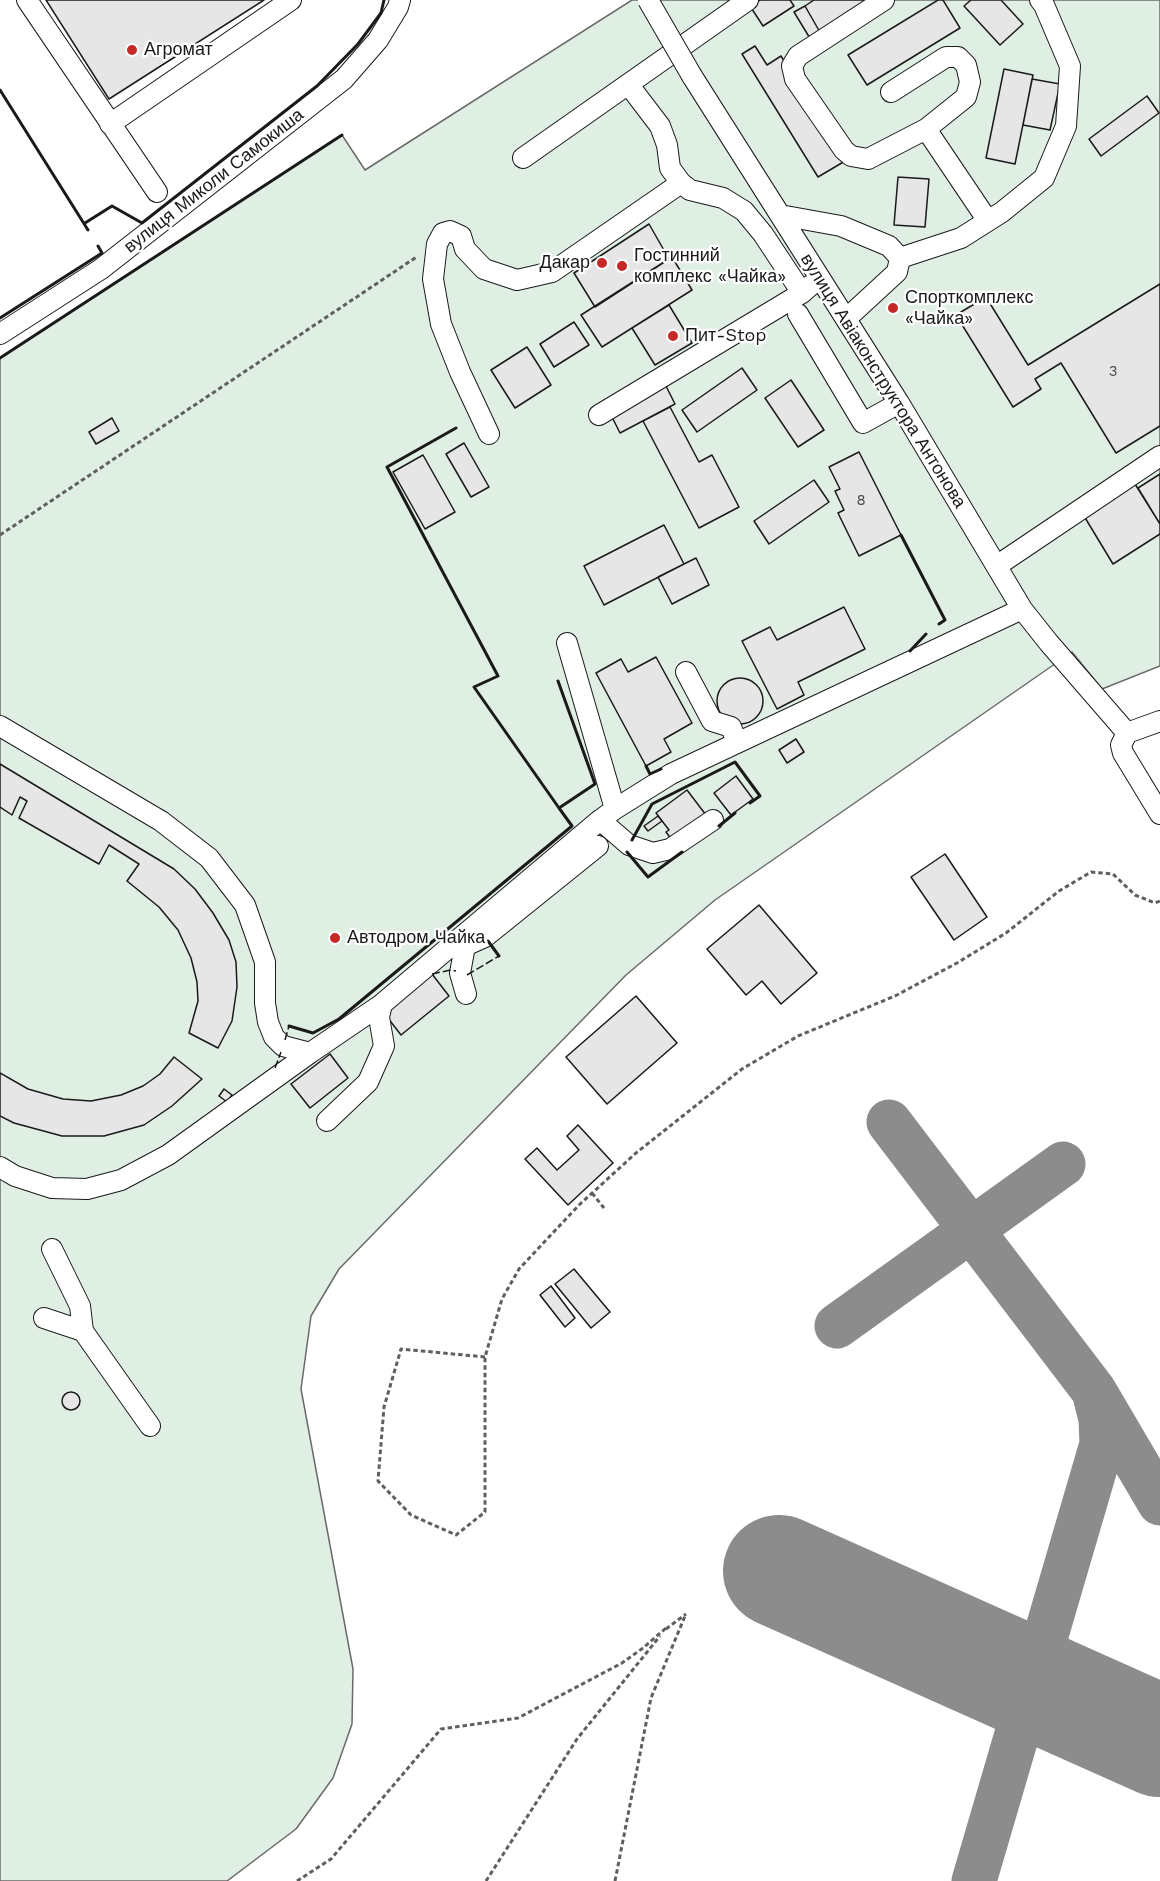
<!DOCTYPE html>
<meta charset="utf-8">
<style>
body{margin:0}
canvas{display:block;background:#fff}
</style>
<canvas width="1160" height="1881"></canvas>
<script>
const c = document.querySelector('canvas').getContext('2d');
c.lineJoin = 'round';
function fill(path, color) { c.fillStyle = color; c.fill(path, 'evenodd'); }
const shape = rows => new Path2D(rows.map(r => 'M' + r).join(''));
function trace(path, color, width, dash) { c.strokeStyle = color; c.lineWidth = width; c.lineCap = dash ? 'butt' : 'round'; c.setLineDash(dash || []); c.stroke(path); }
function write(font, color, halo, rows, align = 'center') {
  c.font = font + ' "Work Sans",sans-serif'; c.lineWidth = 4.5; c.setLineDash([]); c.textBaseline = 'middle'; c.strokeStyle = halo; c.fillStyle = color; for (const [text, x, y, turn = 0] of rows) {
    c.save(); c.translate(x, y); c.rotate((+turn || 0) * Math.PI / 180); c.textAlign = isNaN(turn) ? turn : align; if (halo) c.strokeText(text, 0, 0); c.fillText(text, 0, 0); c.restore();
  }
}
const green = shape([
 [632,0,1160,0,1160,666,1102,689,1072,652,715,900,626,975,339,1269,311,1316,301,1389,353,1669,352,1724,333,1778,296,1829,227,1881,0,1881,0,358,342,135,365,170,632,0]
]);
fill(green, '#e0efe3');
trace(green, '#6a6a6a', 1.5);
trace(shape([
 [889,1122,1094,1391,1160,1503],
 [837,1326,1063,1164],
 [974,1881,1102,1444,1101,1419,1094,1391]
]), '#8c8c8c', 45);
trace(shape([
 [779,1571,1160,1741]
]), '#8c8c8c', 112);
const building = shape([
 [46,0,264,0,109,99,46,0],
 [760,0,790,0,794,6,763,26,750,6,760,0],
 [814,0,877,0,821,34,805,6,814,0],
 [938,0,943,0,960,28,867,85,848,55,938,0],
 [971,0,1001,0,1023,24,1000,45,964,6,971,0],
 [805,6,821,34,811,40,794,12,805,6],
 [755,46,767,65,781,56,845,161,818,177,742,54,755,46],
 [1004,69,1033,75,1015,164,986,158,1004,69],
 [1032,79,1060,84,1050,130,1023,125,1032,79],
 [1147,96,1159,113,1101,156,1089,139,1147,96],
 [898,177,929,179,925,227,894,225,898,177],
 [649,224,669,259,595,307,574,273,649,224],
 [672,257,692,290,602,347,581,315,672,257],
 [1160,284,1160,426,1116,453,1061,363,1035,379,1041,389,1013,407,956,315,986,297,1028,365,1160,284],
 [669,305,692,343,655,365,632,328,669,305],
 [574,322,589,345,554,367,540,344,574,322],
 [527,347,551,385,515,408,491,370,527,347],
 [742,368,757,390,697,432,682,410,742,368],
 [791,380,824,430,798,447,765,398,791,380],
 [665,384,675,404,620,433,610,413,665,384],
 [670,407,699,462,712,455,739,507,699,528,643,421,670,407],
 [112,418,119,431,96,444,89,432,112,418],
 [464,443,489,487,471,497,446,454,464,443],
 [859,452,901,535,859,556,838,513,844,510,835,491,840,489,829,467,859,452],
 [423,455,455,512,425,529,393,472,423,455],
 [1160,474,1160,524,1138,488,1160,474],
 [814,480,829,502,769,544,754,521,814,480],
 [1135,484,1160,524,1160,534,1113,564,1084,516,1135,484],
 [664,525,684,564,604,605,584,566,664,525],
 [696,558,709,585,672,604,658,577,696,558],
 [844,607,865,649,798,682,804,695,777,709,742,641,770,627,777,640,844,607],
 [656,657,692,723,664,739,671,752,646,766,596,673,621,659,628,672,656,657],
 '717 701a23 23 0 1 1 46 0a23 23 0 1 1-46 0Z',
 [796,739,804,752,787,763,779,750,796,739],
 [0,764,174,869,195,889,213,913,229,940,236,962,237,987,232,1021,218,1048,189,1033,198,1001,197,982,191,958,178,930,159,907,127,881,139,864,109,845,99,864,19,818,27,801,20,797,12,815,0,807,0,764],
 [736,776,753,799,731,815,714,793,736,776],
 [687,790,706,815,672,840,666,832,669,830,656,813,687,790],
 [658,816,662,821,648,831,644,826,658,816],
 [945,854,987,917,954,940,911,877,945,854],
 [759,905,817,973,781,1004,762,981,746,995,707,949,759,905],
 [432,974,449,996,401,1035,384,1013,432,974],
 [636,996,677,1043,607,1104,566,1057,636,996],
 [330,1054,348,1078,310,1108,291,1084,330,1054],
 [174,1057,202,1079,172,1106,144,1125,104,1136,62,1136,14,1123,0,1116,0,1073,28,1089,63,1099,91,1101,121,1095,143,1086,160,1074,174,1057],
 [224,1089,232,1095,227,1102,219,1096,224,1089],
 [578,1125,613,1163,568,1205,525,1159,537,1148,557,1170,579,1150,567,1136,578,1125],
 [574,1269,610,1312,591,1328,555,1284,574,1269],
 [551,1286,575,1318,565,1327,540,1295,551,1286],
 '62 1401a9 9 0 1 1 18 0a9 9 0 1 1-18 0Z'
]);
fill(building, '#e6e6e6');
trace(building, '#1a1a1a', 1.5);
const minor = shape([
 [27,0,157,192],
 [884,0,798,56,792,66,795,79,844,150,851,156,868,159,926,129,966,97,970,82,966,65,958,57,946,57,891,92],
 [692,76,899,403,1022,609,1049,643,1127,733],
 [628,84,660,126,667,145,670,168,681,183,690,190,723,198,744,211,763,234,802,293],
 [110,124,291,0],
 [926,129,988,221],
 [523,158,748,0],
 [780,215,841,226,889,246,900,258,897,272,846,319],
 [900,258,961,238,1002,212,1044,178,1066,126,1070,66,1044,5,1040,0],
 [798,314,863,423,899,403],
 [0,334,101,269,344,79,378,40,398,7,400,0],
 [599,415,802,293,811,285],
 [489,434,460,372,441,324,433,279,437,244,443,233,450,231,461,236,465,249,484,269,517,280,552,272,681,183],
 [998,565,1160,456],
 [567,643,615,809],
 [686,672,712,721,731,727,737,742],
 [1160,721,1127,733,1121,745,1123,753,1160,814],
 [0,726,161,821,209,858,245,905,265,962,265,1003,268,1022,274,1037,283,1046,310,1053],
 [600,820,629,845,653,853,670,849,713,820],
 [458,940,465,946,485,937,598,846],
 [465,946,460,973,466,994],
 [327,1121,368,1082,384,1046,379,1017,382,1004],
 [0,1167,15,1176,52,1188,87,1189,121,1180,168,1155,310,1053,382,1004,600,820,615,809,671,774,1022,609],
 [52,1249,80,1306,83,1331],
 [44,1318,83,1331,150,1426]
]);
trace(minor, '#1a1a1a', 22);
trace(shape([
 [0,535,418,256],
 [592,1193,604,1208],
 [485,1357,401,1349,384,1407,378,1481,411,1515,456,1535,485,1512,485,1357,502,1299,519,1269,579,1205,636,1153,742,1069,798,1036,895,996,957,963,1006,933,1059,891,1091,872,1113,874,1135,895,1155,903,1160,901],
 [666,1629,686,1614],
 [297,1881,331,1859,441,1729,518,1718,622,1663,643,1648,666,1628],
 [486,1881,577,1739,660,1636],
 [615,1881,651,1698,685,1616]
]), '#5f5f5f', 3, [4.5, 3]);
trace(minor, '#fff', 20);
const minorBridge = shape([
 [648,0,692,76]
]);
trace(minorBridge, '#1a1a1a', 22, []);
trace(minorBridge, '#fff', 20);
trace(shape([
 [432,974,451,970,456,971],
 [467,975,499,956],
 [285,1040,289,1026],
 [275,1068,281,1052]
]), '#1a1a1a', 1.5, [8, 3]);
trace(shape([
 [0,90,88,230],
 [85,223,112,206,142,223,317,86,358,44,381,13,384,0],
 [0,318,102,253,98,246],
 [0,358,342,135],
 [456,428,387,467,498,676,474,687,559,808],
 [901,535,945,620,939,624],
 [910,651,926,634],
 [646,766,650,774,661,769],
 [719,826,735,813],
 [632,840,652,804,735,762,760,796,750,803],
 [627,852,648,877,682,852],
 [488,941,499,956],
 [289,1026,313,1033,339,1019,572,826,559,808,595,784,558,681]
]), '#1a1a1a', 3);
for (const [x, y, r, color] of [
 [132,50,6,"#c62828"],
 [602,263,6,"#c62828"],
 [622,266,6,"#c62828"],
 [893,308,6,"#c62828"],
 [673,336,6,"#c62828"],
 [335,938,6,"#c62828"]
]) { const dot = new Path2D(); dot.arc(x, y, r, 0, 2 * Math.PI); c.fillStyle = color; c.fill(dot); trace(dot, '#fff', 2); }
write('15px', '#4d4d4d', null, [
 ["3",1113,372],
 ["8",861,501]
]);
write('18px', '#1a1a1a', '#fff', [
 ["Агромат",144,50],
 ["Гостинний",634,256],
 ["комплекс «Чайка»",634,277],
 ["Дакар",590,263,"right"],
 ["Спорткомплекс",905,298],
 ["«Чайка»",905,319],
 ["Пит-Stop",685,336],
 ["Автодром Чайка",347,938]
], 'left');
write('18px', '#1a1a1a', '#fff', [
 ["вулиця Миколи Самокиша",214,181,-38],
 ["вулиця Авіаконструктора Антонова",883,381,58]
]);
</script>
